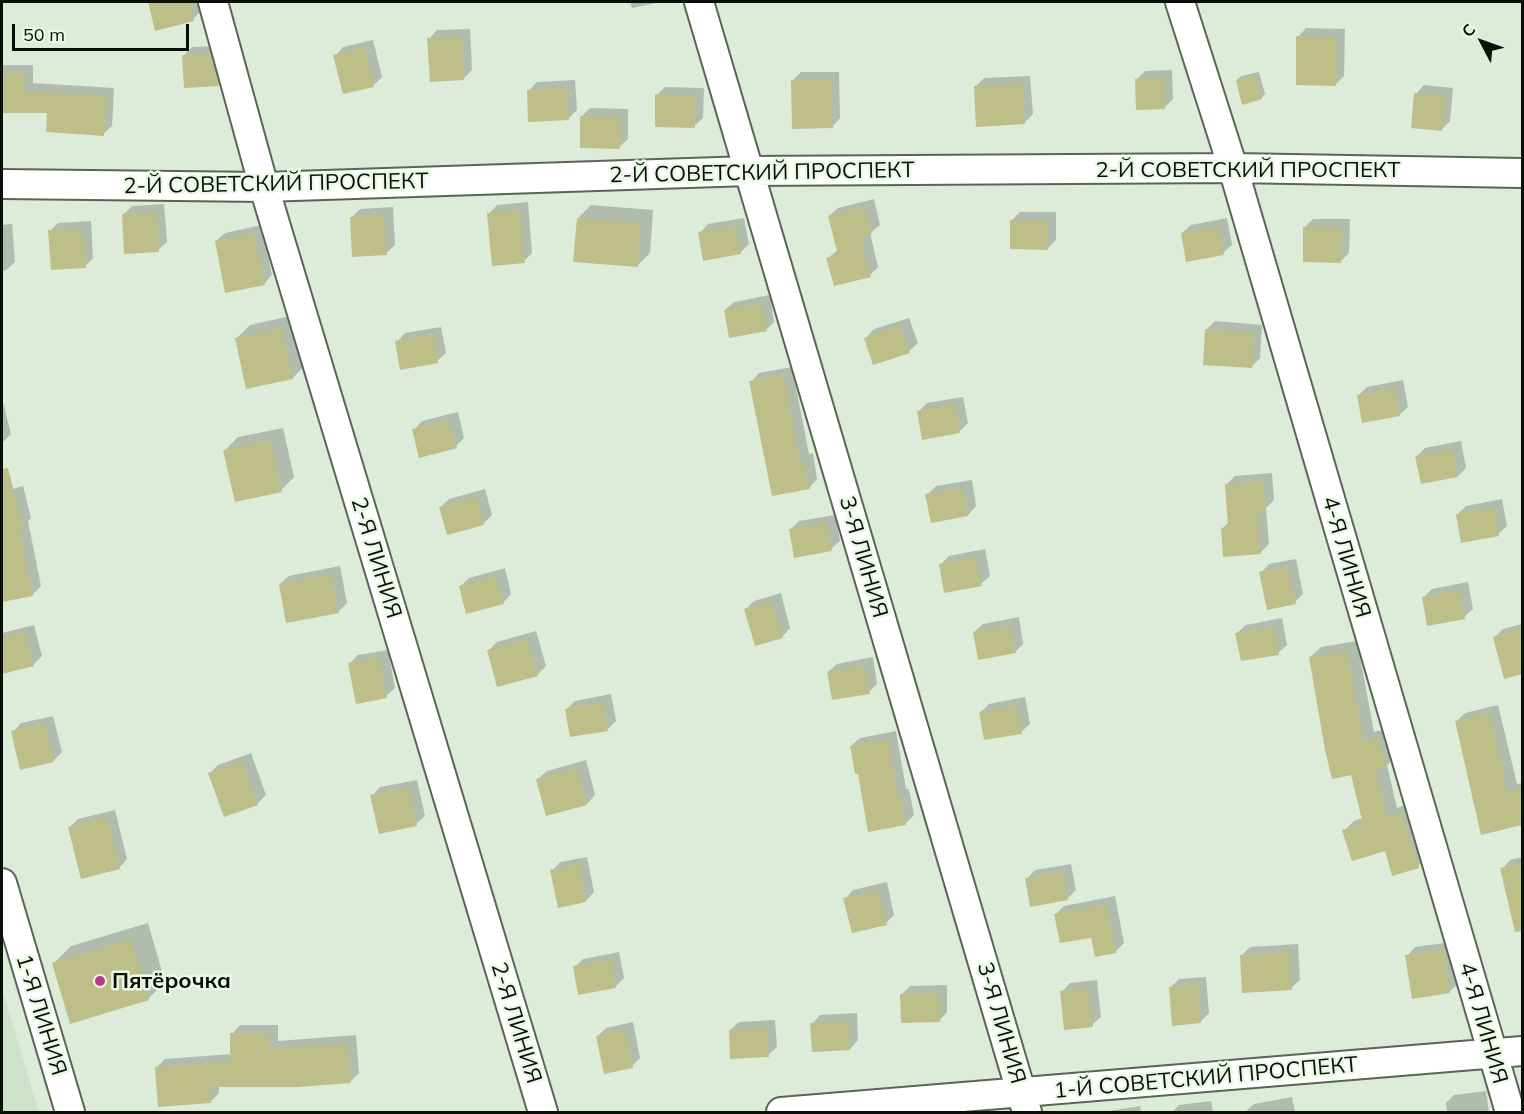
<!DOCTYPE html>
<meta charset="utf-8">
<style>
body{margin:0}
#map{position:relative;width:1524px;height:1114px;overflow:hidden;background:#ddebd9;font-family:Mulish,sans-serif}
canvas{display:block}
.frame{position:absolute;inset:0;border:3px solid #0a0f09;pointer-events:none}
.north{position:absolute;left:1452px;top:12px;width:60px;height:60px;-webkit-text-stroke:4px #eaf9e6;paint-order:stroke;rotate:311deg;font-size:16px;font-weight:700;line-height:24px;text-align:center;color:#0a0f09}
.north::after{content:'';display:block;margin:auto;width:21px;height:27px;background:#0a0f09;clip-path:polygon(50% 0,100% 100%,50% 72%,0 100%)}
.scale{position:absolute;left:12px;top:24px;width:177px;height:27px;box-sizing:border-box;border:3px solid #0a0f09;border-top:0;padding-left:8px;font-size:18px;line-height:21px;white-space:nowrap;color:#0a0f09;-webkit-text-stroke:4px #eaf9e6;paint-order:stroke}
</style>
<div id="map">
<canvas width="1524" height="1114"></canvas>
<div class="frame"></div>
<div class="north">С</div>
<div class="scale">50 m</div>
</div>
<script>
const c = document.querySelector('canvas').getContext('2d');
c.lineJoin = 'round';
function fill(path, color) { c.fillStyle = color; c.fill(path, 'evenodd'); }
const shape = rows => new Path2D(rows.map(r => 'M' + r).join(''));
function trace(path, color, width, dash) { c.strokeStyle = color; c.lineWidth = width; c.lineCap = dash ? 'butt' : 'round'; c.setLineDash(dash || []); c.stroke(path); }
function write(font, color, halo, rows, align = 'center') {
  c.font = font + ' Mulish,sans-serif'; c.lineWidth = 5; c.setLineDash([]); c.textBaseline = 'middle'; c.strokeStyle = halo; c.fillStyle = color; for (const [text, x, y, turn = 0] of rows) {
    c.save(); c.translate(x, y); c.rotate((+turn || 0) * Math.PI / 180); c.textAlign = isNaN(turn) ? turn : align; if (halo) c.strokeText(text, 0, 0); c.fillText(text, 0, 0); c.restore();
  }
}
fill(shape([
 [2,989,39,1112,2,1112]
]), '#cee1c9');
fill(shape([
 [150,2,198,2,200,12,192,20,156,29],
 [630,2,661,2,632,8],
 [1306,28,1345,29,1344,76,1336,84,1298,37],
 [470,29,472,70,464,78,429,39,437,30],
 [373,40,382,77,373,86,335,56,343,47],
 [218,46,227,76,218,84,183,56,192,47],
 [2,65,33,65,33,83,114,88,112,126,103,134,49,112,2,112],
 [1172,70,1173,99,1164,108,1137,79,1145,71],
 [801,72,839,72,840,118,832,127,792,81],
 [1259,72,1265,94,1262,98,1237,80,1241,76],
 [1030,76,1033,114,1024,123,975,87,984,78],
 [575,80,577,110,568,119,528,91,537,82],
 [1424,85,1453,88,1450,121,1442,129,1416,94],
 [665,87,704,88,703,118,694,126,657,95],
 [590,108,628,109,628,139,619,147,582,116],
 [874,199,880,225,870,233,878,267,870,275,828,258,838,250,829,216,838,208],
 [528,202,532,253,524,261,489,214,497,205],
 [164,204,167,242,158,250,123,215,132,206],
 [591,205,653,210,650,253,637,266,578,218],
 [393,207,395,245,386,253,351,218,360,209],
 [1020,212,1056,212,1056,240,1048,248,1011,221],
 [744,218,749,244,740,253,700,233,708,224],
 [1227,218,1232,245,1223,253,1182,233,1191,225],
 [1313,219,1350,219,1349,253,1341,261,1305,227],
 [91,221,93,258,85,267,50,231,58,223],
 [12,224,15,262,6,270,2,271,2,225],
 [262,225,272,275,264,284,216,241,225,233],
 [770,295,774,322,766,330,725,310,734,302],
 [295,315,305,365,293,378,237,338,250,325],
 [909,318,918,343,909,351,866,338,874,329],
 [1215,321,1262,325,1260,358,1251,367,1206,330],
 [441,327,446,353,437,361,397,342,405,333],
 [792,367,809,454,813,453,817,479,809,488,751,382,759,373],
 [1403,380,1408,407,1399,415,1359,395,1367,387],
 [963,397,968,423,959,432,918,412,927,403],
 [2,398,11,434,2,443],
 [458,412,464,438,456,446,414,430,422,421],
 [283,428,294,477,281,490,225,450,238,437],
 [1461,441,1466,468,1458,476,1417,456,1425,448],
 [1272,473,1274,500,1266,508,1269,544,1261,552,1222,529,1230,521,1227,484,1235,476],
 [972,480,976,506,968,515,927,495,936,486],
 [23,486,31,518,28,521,41,586,32,595,2,601,2,492],
 [485,489,492,515,483,524,441,507,449,499],
 [1502,499,1507,526,1498,534,1458,514,1466,506],
 [835,515,840,541,831,549,790,530,799,521],
 [985,549,990,576,981,584,940,565,949,556],
 [1296,559,1303,594,1295,602,1261,573,1269,564],
 [340,566,347,603,338,612,280,584,289,576],
 [505,568,511,594,503,603,461,586,469,578],
 [1468,582,1473,609,1464,617,1424,597,1432,589],
 [781,593,790,628,782,637,746,609,754,601],
 [1019,617,1023,644,1015,652,974,632,983,624],
 [1282,618,1287,645,1278,653,1237,633,1246,625],
 [1522,624,1522,673,1505,677,1495,637,1503,629],
 [34,625,42,656,33,665,2,673,2,633],
 [536,631,546,666,537,675,489,650,497,642],
 [1357,641,1374,732,1389,728,1396,756,1387,765,1397,808,1412,803,1428,856,1418,866,1386,849,1344,831,1354,821,1363,818,1352,773,1310,657,1321,647],
 [388,650,395,688,386,696,350,663,358,655],
 [873,657,877,684,869,692,828,672,837,664],
 [611,694,616,721,608,729,567,709,575,701],
 [1025,697,1030,724,1021,732,981,712,989,704],
 [1498,705,1517,784,1522,783,1522,824,1482,833,1457,721,1465,713],
 [53,716,62,752,53,761,13,732,21,723],
 [896,731,906,789,909,789,914,815,905,824,859,772,851,746,860,738],
 [251,753,266,795,257,804,210,773,218,765],
 [586,760,595,795,587,804,538,779,547,771],
 [417,780,425,816,416,824,372,796,380,787],
 [115,810,127,859,119,868,70,827,78,819],
 [587,857,594,892,586,901,552,871,560,862],
 [1522,857,1522,912,1513,915,1502,869,1510,860],
 [1071,864,1076,890,1068,898,1027,879,1035,870],
 [887,882,894,915,886,923,845,899,853,890],
 [1115,896,1124,943,1115,952,1056,914,1064,906],
 [148,923,165,982,148,999,54,963,71,946],
 [1452,942,1458,984,1449,992,1407,956,1415,947],
 [1298,944,1300,980,1291,988,1242,955,1250,947],
 [619,952,624,978,615,987,575,967,583,959],
 [1206,977,1209,1013,1201,1021,1170,988,1179,979],
 [1097,980,1101,1017,1092,1025,1062,992,1070,983],
 [947,985,947,1012,939,1021,902,994,910,986],
 [857,1013,858,1040,850,1049,812,1024,820,1015],
 [775,1020,777,1047,768,1055,730,1030,739,1022],
 [633,1022,640,1058,632,1066,598,1036,606,1028],
 [240,1025,278,1025,278,1041,356,1035,359,1073,350,1082,219,1085,219,1093,210,1102,157,1067,165,1059,232,1054,232,1034],
 [1486,1091,1489,1112,1447,1112,1446,1103,1454,1095],
 [1292,1097,1295,1112,1245,1112,1254,1104],
 [1211,1101,1213,1112,1172,1112,1179,1105],
 [1140,1106,1141,1112,1108,1112,1109,1111]
]), '#0003');
fill(shape([
 [148,2,190,2,194,21,155,31],
 [462,36,464,80,430,82,427,38],
 [1296,36,1337,37,1336,86,1296,85],
 [365,47,374,87,343,94,333,55],
 [210,54,219,86,184,88,182,55],
 [2,73,25,73,25,91,107,96,104,136,46,132,47,113,2,113],
 [1256,75,1262,99,1242,105,1236,80],
 [1164,78,1165,109,1136,110,1135,79],
 [832,79,833,128,792,129,791,80],
 [1023,83,1025,124,976,127,974,86],
 [567,88,569,120,528,122,527,90],
 [1414,93,1445,96,1442,131,1411,128],
 [655,94,696,96,695,128,655,127],
 [580,116,621,116,620,149,580,148],
 [865,206,872,234,861,237,871,277,834,286,826,258,838,255,828,216],
 [520,210,525,263,492,266,487,213],
 [157,212,159,252,124,254,122,214],
 [385,215,387,255,352,257,350,217],
 [577,218,641,223,638,267,573,262],
 [1010,220,1048,220,1048,250,1010,249],
 [736,225,741,254,703,261,698,232],
 [1219,226,1224,255,1186,262,1181,233],
 [1303,227,1342,227,1341,263,1303,262],
 [83,229,86,268,51,270,48,230],
 [254,233,265,285,225,293,215,241],
 [761,303,767,331,729,338,724,310],
 [900,325,910,353,873,365,864,338],
 [282,328,293,379,246,389,235,338],
 [1205,329,1254,333,1252,368,1203,365],
 [433,334,438,363,400,370,395,341],
 [784,375,800,461,804,461,810,489,772,496,749,381],
 [1395,388,1400,416,1362,423,1357,395],
 [955,404,960,433,922,440,917,411],
 [449,420,457,448,419,458,412,429],
 [271,440,282,492,235,502,223,450],
 [1453,449,1458,477,1421,484,1415,456],
 [8,468,23,528,20,529,33,596,2,602,2,469],
 [1264,481,1266,510,1258,511,1261,554,1223,557,1221,528,1228,527,1225,484],
 [964,488,968,516,931,523,925,494],
 [477,497,484,525,447,535,439,507],
 [1494,507,1499,536,1461,543,1456,514],
 [827,522,832,551,794,558,789,529],
 [976,557,982,586,944,593,939,564],
 [1288,566,1296,604,1267,610,1259,572],
 [331,574,339,613,286,623,279,584],
 [496,576,504,604,466,614,459,586],
 [1460,590,1465,619,1427,626,1422,597],
 [772,601,783,638,755,646,744,609],
 [1010,625,1016,653,978,660,973,632],
 [1274,626,1279,655,1241,661,1235,633],
 [1522,629,1522,674,1504,679,1493,637],
 [25,632,34,666,2,674,2,639],
 [528,639,538,676,497,687,487,650],
 [1347,650,1364,741,1379,738,1386,767,1376,770,1387,817,1402,813,1419,868,1392,876,1385,851,1352,861,1342,830,1363,824,1351,775,1332,779,1325,750,1309,657],
 [379,657,387,698,356,704,348,663],
 [865,665,870,694,832,700,827,672],
 [603,702,608,731,570,737,565,709],
 [1017,705,1022,734,984,740,979,712],
 [1490,713,1508,792,1522,788,1522,825,1481,835,1455,721],
 [45,723,54,762,20,770,11,731],
 [888,739,898,797,901,797,906,825,868,832,858,774,855,774,850,746],
 [243,761,258,805,224,817,208,773],
 [577,768,587,805,546,816,536,779],
 [409,787,417,826,379,834,370,795],
 [107,817,120,869,81,879,68,827],
 [1522,863,1522,931,1515,932,1500,868],
 [579,864,586,902,558,908,550,870],
 [1063,871,1068,900,1030,907,1025,878],
 [878,890,887,925,852,933,843,898],
 [1107,904,1116,953,1095,957,1091,938,1060,943,1054,914],
 [131,939,149,1000,70,1024,52,963],
 [1444,950,1450,993,1412,999,1405,955],
 [1290,952,1292,990,1242,993,1240,955],
 [611,960,616,988,578,995,573,966],
 [1198,984,1201,1023,1172,1026,1169,987],
 [1089,988,1093,1027,1064,1030,1060,991],
 [939,993,940,1022,901,1023,900,994],
 [849,1021,850,1050,812,1052,810,1023],
 [767,1027,769,1057,730,1059,729,1030],
 [625,1030,633,1068,604,1074,596,1036],
 [230,1033,270,1033,270,1049,348,1043,351,1083,298,1087,210,1087,211,1103,158,1107,155,1067,230,1062]
]), '#bebe89');
const street = shape([
 [213,2,264,187,543,1112],
 [699,2,1027,1112],
 [1180,2,1233,168,1510,1112],
 [2,184,264,187,749,171,1233,168,1522,173],
 [2,883,70,1112],
 [781,1112,1522,1051]
]);
trace(street, '#596555', 32);
trace(street, '#fff', 28);
for (const [x, y, r, color] of [
 [100,981,6,"#b63988"]
]) { const dot = new Path2D(); dot.arc(x, y, r, 0, 2 * Math.PI); c.fillStyle = color; c.fill(dot); trace(dot, '#eaf9e6', 2); }
write('22px', '#0a0f09', '#eaf9e6', [
 ["2-Й СОВЕТСКИЙ ПРОСПЕКТ",1248,170],
 ["2-Й СОВЕТСКИЙ ПРОСПЕКТ",762,173,-1],
 ["2-Й СОВЕТСКИЙ ПРОСПЕКТ",276,184,-1],
 ["3-Я ЛИНИЯ",863,557,74],
 ["4-Я ЛИНИЯ",1346,557,74],
 ["2-Я ЛИНИЯ",376,558,73],
 ["1-Я ЛИНИЯ",41,1015,73],
 ["2-Я ЛИНИЯ",516,1023,73],
 ["3-Я ЛИНИЯ",1001,1023,74],
 ["4-Я ЛИНИЯ",1483,1023,74],
 ["1-Й СОВЕТСКИЙ ПРОСПЕКТ",1206,1078,-5]
]);
write('bold 22px', '#0a0f09', '#eaf9e6', [
 ["Пятёрочка",112,981]
], 'left');
</script>
